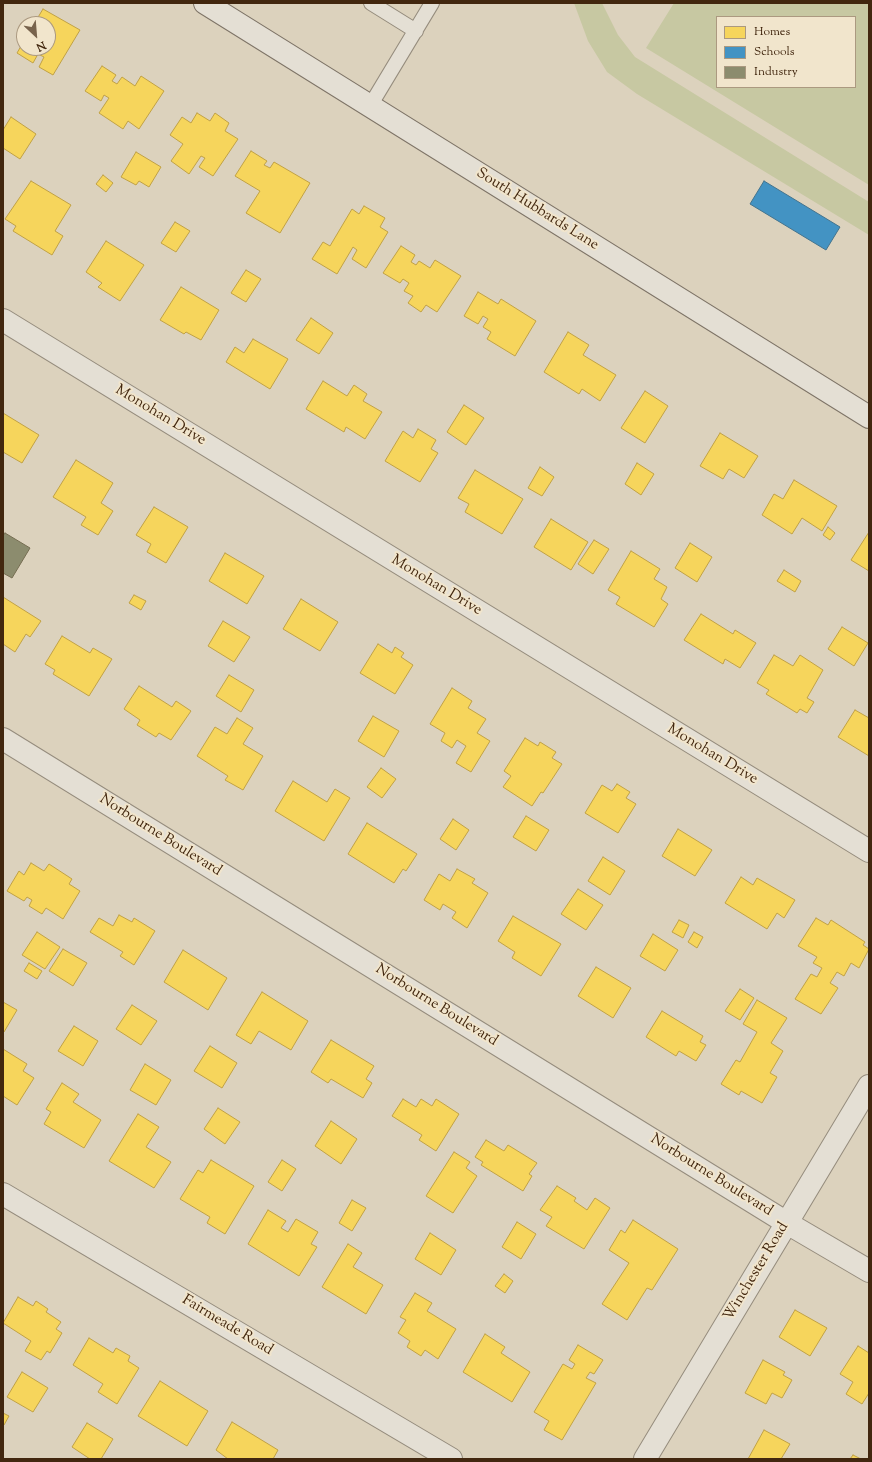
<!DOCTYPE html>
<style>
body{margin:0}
#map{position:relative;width:872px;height:1462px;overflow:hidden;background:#dcd2bd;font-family:"Sorts Mill Goudy",serif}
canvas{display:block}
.frame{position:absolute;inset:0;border:4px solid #42270f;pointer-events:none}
.legend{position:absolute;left:716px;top:16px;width:140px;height:72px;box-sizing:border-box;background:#f1e5cc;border:1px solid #ab9980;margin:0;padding:5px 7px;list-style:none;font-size:12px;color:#42270f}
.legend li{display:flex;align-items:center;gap:8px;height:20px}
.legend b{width:20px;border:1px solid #ab9980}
.north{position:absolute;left:16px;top:16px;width:40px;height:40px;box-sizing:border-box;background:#f1e5cc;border:1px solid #ab9980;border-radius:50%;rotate:154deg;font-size:11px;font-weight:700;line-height:16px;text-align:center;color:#42270f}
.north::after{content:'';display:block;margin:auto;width:14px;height:18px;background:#78634c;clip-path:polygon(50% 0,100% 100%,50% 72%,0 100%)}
</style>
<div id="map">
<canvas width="872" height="1462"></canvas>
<div class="frame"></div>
<ul class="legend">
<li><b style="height:11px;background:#f6d55c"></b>Homes</li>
<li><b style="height:11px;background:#4393c3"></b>Schools</li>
<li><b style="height:11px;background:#8c8c6e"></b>Industry</li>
</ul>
<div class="north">N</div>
</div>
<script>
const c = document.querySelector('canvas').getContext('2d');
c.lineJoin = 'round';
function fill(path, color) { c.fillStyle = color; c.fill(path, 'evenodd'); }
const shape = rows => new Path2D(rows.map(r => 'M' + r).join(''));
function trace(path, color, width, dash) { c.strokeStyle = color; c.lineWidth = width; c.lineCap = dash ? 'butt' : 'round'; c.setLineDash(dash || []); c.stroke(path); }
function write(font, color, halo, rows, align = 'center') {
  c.font = font + ' "Sorts Mill Goudy",serif'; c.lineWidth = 4; c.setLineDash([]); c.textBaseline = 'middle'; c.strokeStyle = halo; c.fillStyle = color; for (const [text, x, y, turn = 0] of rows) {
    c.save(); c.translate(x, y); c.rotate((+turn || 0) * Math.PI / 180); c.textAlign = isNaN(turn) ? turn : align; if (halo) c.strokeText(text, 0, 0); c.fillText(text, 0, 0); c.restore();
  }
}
fill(shape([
 [574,3,602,3,618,35,635,57,869,202,869,235,637,94,607,72,588,41],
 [674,3,869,3,869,185,646,48],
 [717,17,855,17,855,87,717,87]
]), '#c7c8a2');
const homes = shape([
 [43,9,80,30,53,75,39,67,44,57,38,54,33,63,17,53,24,41,24,48,48,48,48,24,34,24,43,9],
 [102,66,116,75,112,81,117,84,122,77,135,86,141,76,164,91,139,129,128,121,123,129,99,113,109,98,104,95,101,101,85,91,102,66],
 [197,113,210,121,215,113,229,123,225,131,238,139,213,176,199,167,205,158,201,156,189,174,171,161,183,144,170,135,182,117,191,123,197,113],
 [11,117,36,134,20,159,3,148,3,130,11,117],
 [251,151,267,161,264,165,270,168,274,162,310,183,280,233,246,213,260,191,235,176,251,151],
 [136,152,161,167,149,187,139,181,136,185,121,177,136,152],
 [103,175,113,183,106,192,96,184,103,175],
 [31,181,71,205,55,231,63,236,52,255,13,231,16,226,5,219,31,181],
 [364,206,385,218,380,227,388,232,366,268,352,259,357,250,353,247,337,274,312,259,323,242,330,246,352,209,359,214,364,206],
 [175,222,190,231,176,252,161,243,175,222],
 [106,241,144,265,120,301,98,287,102,283,86,272,106,241],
 [401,246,415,255,411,262,416,265,419,261,430,268,435,260,461,276,437,312,426,305,421,312,408,303,413,296,404,291,409,283,403,279,400,283,383,273,401,246],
 [246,270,261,279,246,302,231,293,246,270],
 [181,287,219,310,201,340,186,332,184,334,160,320,181,287],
 [478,292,498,304,501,299,536,321,515,356,487,339,491,332,483,327,488,319,483,316,478,324,464,316,478,292],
 [311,318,333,333,319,354,296,340,311,318],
 [568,332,589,345,583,355,616,375,600,401,582,389,579,394,544,372,568,332],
 [253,339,288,359,270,389,226,362,235,347,244,353,253,339],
 [323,381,347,396,354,385,367,394,363,401,382,412,365,439,346,427,344,432,306,409,323,381],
 [645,391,668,406,645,443,621,428,645,391],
 [464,405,484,418,466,445,447,432,464,405],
 [3,413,39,435,22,463,3,452,3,413],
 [418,429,436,440,431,449,438,453,420,482,385,461,403,431,413,438,418,429],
 [720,433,758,456,744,478,729,469,723,479,700,466,720,433],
 [76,460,113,483,101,503,113,511,98,535,81,525,86,517,53,497,76,460],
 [637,463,654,474,641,495,625,484,637,463],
 [540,467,554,477,542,496,528,488,540,467],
 [475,470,523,499,502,534,465,512,469,504,458,498,475,470],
 [794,480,837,506,822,531,802,518,792,534,762,515,774,494,783,499,794,480],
 [154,507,188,527,166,563,147,552,151,544,136,535,154,507],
 [551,519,588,542,571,570,534,547,551,519],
 [828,527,835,533,830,540,823,535,828,527],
 [869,532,869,571,851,560,869,532],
 [594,540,609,549,593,574,578,564,594,540],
 [690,543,712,557,697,582,675,568,690,543],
 [631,551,660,569,654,579,667,587,661,599,668,604,654,627,616,604,620,597,608,590,631,551],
 [225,553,264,576,247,604,209,581,225,553],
 [784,570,801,581,795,592,777,581,784,570],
 [134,595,146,601,141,610,129,603,134,595],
 [3,597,41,621,30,637,26,634,15,652,3,644,3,597],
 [301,599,338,622,320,651,283,629,301,599],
 [701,614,733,634,735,630,756,643,740,668,725,659,723,664,684,640,701,614],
 [223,621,250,637,234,662,208,646,223,621],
 [842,627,868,643,854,666,828,649,842,627],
 [62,636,90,653,93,648,112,659,89,696,53,674,55,670,45,664,62,636],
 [378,644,392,653,395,647,404,653,401,657,413,665,395,694,360,673,378,644],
 [774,655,793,666,800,655,823,670,807,698,814,702,807,713,800,709,797,713,766,694,769,690,757,683,774,655],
 [229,675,254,690,241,712,216,696,229,675],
 [139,686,172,707,176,701,191,711,171,740,159,733,156,737,137,725,140,720,124,709,139,686],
 [452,688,472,701,468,708,486,719,477,733,490,741,471,772,456,763,466,746,457,740,452,748,441,741,445,733,430,724,452,688],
 [855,710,869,718,869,756,838,737,855,710],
 [373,716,399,731,384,757,358,741,373,716],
 [237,718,253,728,243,744,263,756,243,790,225,780,228,776,197,756,215,727,227,734,237,718],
 [525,738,538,746,540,742,556,752,552,758,562,764,543,793,541,792,532,806,503,787,511,776,504,771,525,738],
 [381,768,396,779,382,798,367,787,381,768],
 [293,781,327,802,335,789,350,798,324,841,275,811,293,781],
 [617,784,630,792,626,798,636,804,618,833,585,813,602,785,612,791,617,784],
 [526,816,549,830,536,851,513,837,526,816],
 [453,819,469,830,456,850,440,839,453,819],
 [367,823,417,854,406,871,403,869,394,883,348,854,367,823],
 [678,829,712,850,695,876,662,856,678,829],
 [603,857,625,871,610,895,588,881,603,857],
 [31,863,44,871,49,864,72,879,69,884,80,891,63,919,46,908,42,914,29,906,32,900,27,897,24,901,7,891,19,871,24,875,31,863],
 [457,869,475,879,472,883,488,893,467,928,452,918,456,912,443,904,440,910,424,900,439,874,450,881,457,869],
 [741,877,753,885,757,878,795,900,784,918,777,913,767,929,725,903,741,877],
 [578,889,603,905,586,930,561,914,578,889],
 [119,915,132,922,134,918,155,931,134,965,120,956,123,952,90,932,99,918,113,926,119,915],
 [513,916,561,944,541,976,512,958,515,952,498,941,513,916],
 [816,918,828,925,831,920,865,942,863,945,869,949,859,968,851,963,844,976,837,972,830,983,838,988,821,1014,795,999,811,974,817,977,822,968,813,963,817,957,798,946,816,918],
 [679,920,689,925,683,938,672,932,679,920],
 [37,932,60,947,45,969,22,955,37,932],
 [694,932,703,937,697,948,688,942,694,932],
 [653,934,678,950,665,971,640,956,653,934],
 [63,949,87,963,73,986,49,971,63,949],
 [183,950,227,978,208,1010,164,982,183,950],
 [29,963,42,971,37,979,24,971,29,963],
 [596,967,631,988,613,1018,578,996,596,967],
 [740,989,754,998,740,1020,725,1011,740,989],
 [262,992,308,1021,291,1050,259,1031,251,1044,236,1035,262,992],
 [757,1000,787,1018,771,1043,783,1051,770,1073,777,1077,762,1103,741,1091,739,1095,721,1084,736,1060,740,1062,757,1032,743,1024,757,1000],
 [3,1002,17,1010,4,1032,3,1031,3,1002],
 [132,1005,157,1021,141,1045,116,1029,132,1005],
 [662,1011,703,1036,700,1042,706,1045,696,1061,679,1051,676,1056,646,1037,662,1011],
 [74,1026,98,1041,83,1066,58,1051,74,1026],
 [331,1040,374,1066,366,1079,372,1083,363,1098,331,1079,328,1083,311,1072,331,1040],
 [210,1046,237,1063,222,1088,194,1071,210,1046],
 [3,1049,27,1064,23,1071,34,1078,17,1105,3,1096,3,1049],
 [145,1064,171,1080,156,1105,130,1090,145,1064],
 [62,1083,79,1094,73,1102,101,1120,84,1148,44,1124,51,1112,46,1109,62,1083],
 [403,1099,416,1107,421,1099,432,1106,436,1099,459,1114,436,1151,419,1140,422,1135,392,1116,403,1099],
 [218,1108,240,1122,225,1144,204,1129,218,1108],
 [138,1114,159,1127,146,1147,171,1162,154,1188,109,1161,138,1114],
 [331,1121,357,1139,341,1164,315,1146,331,1121],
 [486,1140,504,1151,508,1145,537,1163,529,1174,532,1176,523,1191,481,1165,483,1162,475,1157,486,1140],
 [454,1152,470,1162,466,1168,477,1176,453,1213,426,1196,454,1152],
 [211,1160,254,1186,225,1234,207,1223,210,1217,180,1199,198,1170,203,1173,211,1160],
 [282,1160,296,1169,282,1191,268,1182,282,1160],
 [557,1186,576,1198,574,1201,587,1210,595,1198,610,1208,584,1249,546,1226,552,1217,540,1210,557,1186],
 [352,1200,366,1208,352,1231,339,1223,352,1200],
 [268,1210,286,1221,281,1228,288,1232,296,1219,318,1232,311,1244,317,1247,299,1276,248,1244,268,1210],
 [633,1220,678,1249,652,1290,647,1288,627,1320,602,1304,629,1263,609,1250,621,1230,625,1233,633,1220],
 [517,1222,536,1234,521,1259,502,1247,517,1222],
 [430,1233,456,1250,441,1275,415,1259,430,1233],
 [348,1244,362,1253,353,1267,383,1285,366,1314,322,1287,348,1244],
 [504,1274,513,1281,505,1293,495,1286,504,1274],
 [415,1293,432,1303,427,1311,456,1329,438,1359,425,1350,421,1356,407,1347,410,1341,398,1333,406,1320,400,1317,415,1293],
 [18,1297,33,1306,36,1301,48,1309,46,1312,61,1322,56,1329,62,1333,50,1353,47,1351,41,1360,25,1351,31,1341,3,1323,18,1297],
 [795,1310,827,1328,810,1356,779,1337,795,1310],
 [485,1334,505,1347,501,1353,530,1372,512,1402,463,1372,485,1334],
 [89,1338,113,1353,116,1348,130,1356,128,1361,139,1368,117,1404,98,1392,103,1384,73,1365,89,1338],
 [578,1345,603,1360,594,1374,590,1372,586,1378,596,1383,562,1440,544,1430,549,1421,534,1412,563,1364,572,1369,575,1364,569,1360,578,1345],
 [858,1346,869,1353,869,1393,862,1404,846,1394,853,1382,840,1374,858,1346],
 [763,1360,785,1372,783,1375,792,1380,782,1398,772,1393,766,1404,745,1393,763,1360],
 [22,1372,48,1388,33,1412,7,1397,22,1372],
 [160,1381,208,1411,187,1446,138,1416,160,1381],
 [3,1413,9,1416,4,1425,3,1424,3,1413],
 [232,1422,278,1450,273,1459,228,1459,216,1450,232,1422],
 [87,1423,113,1439,101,1459,90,1459,72,1447,87,1423],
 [764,1430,790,1444,781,1459,748,1459,764,1430],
 [853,1455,861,1459,850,1459,853,1455]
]);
fill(homes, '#f6d55c');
trace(homes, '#c0a145', 1);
const schools = shape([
 [764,181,840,227,826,250,750,204,764,181]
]);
fill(schools, '#4393c3');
trace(schools, '#43738d', 1);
const industry = shape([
 [5,533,30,548,12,578,3,573,3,536,5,533]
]);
fill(industry, '#8c8c6e');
trace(industry, '#766e52', 1);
const lane = shape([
 [371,3,416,31],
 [370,106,432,3]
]);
const street = shape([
 [3,320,869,851],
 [3,739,787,1223,869,1271],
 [3,1194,451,1459],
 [645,1459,869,1086]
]);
const secondary = shape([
 [205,3,869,417]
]);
trace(lane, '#958c7d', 16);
trace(street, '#958c7d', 24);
trace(secondary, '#7e7467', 24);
trace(lane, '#e4dfd4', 14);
trace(street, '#e4dfd4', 22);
trace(secondary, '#e4dfd4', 22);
write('15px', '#42270f', '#f1e5cc', [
 ["South Hubbards Lane",537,210,32],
 ["Monohan Drive",160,416,31],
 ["Monohan Drive",436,586,31],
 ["Monohan Drive",712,755,31],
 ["Norbourne Boulevard",160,836,32],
 ["Norbourne Boulevard",436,1006,32],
 ["Norbourne Boulevard",711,1176,32],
 ["Winchester Road",757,1272,-59],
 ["Fairmeade Road",227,1326,31]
]);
</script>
